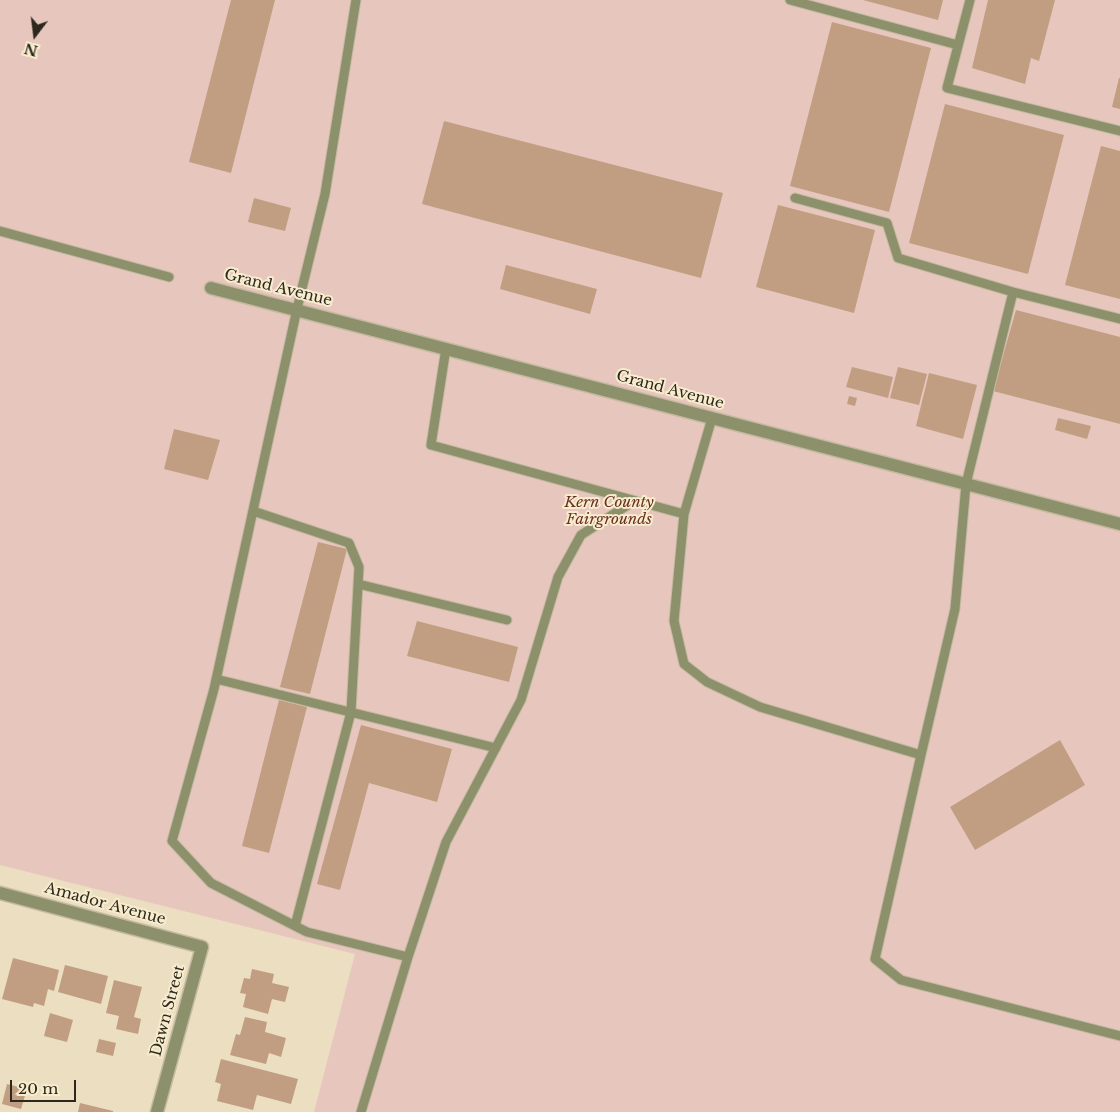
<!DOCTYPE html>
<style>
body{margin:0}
#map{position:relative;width:1120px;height:1112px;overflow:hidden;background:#ebdec1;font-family:"Libre Baskerville",serif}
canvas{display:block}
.north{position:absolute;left:10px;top:10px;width:50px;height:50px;-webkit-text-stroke:4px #f8ecce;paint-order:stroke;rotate:195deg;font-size:14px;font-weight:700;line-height:20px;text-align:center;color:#2c281d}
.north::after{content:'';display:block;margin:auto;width:18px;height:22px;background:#2c281d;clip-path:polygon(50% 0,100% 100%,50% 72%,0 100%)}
.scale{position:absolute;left:10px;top:1080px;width:66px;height:22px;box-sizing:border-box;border:2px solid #2c281d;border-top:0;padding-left:6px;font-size:15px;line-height:18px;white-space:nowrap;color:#2c281d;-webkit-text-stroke:4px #f8ecce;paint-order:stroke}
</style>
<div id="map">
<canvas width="1120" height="1112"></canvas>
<div class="north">N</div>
<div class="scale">20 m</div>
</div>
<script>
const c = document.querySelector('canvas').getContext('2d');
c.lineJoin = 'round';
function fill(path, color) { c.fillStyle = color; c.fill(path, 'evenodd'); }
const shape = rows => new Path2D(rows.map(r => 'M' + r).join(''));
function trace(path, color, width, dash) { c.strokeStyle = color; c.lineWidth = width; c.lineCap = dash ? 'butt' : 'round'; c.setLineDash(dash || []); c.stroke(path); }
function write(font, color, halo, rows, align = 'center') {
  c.font = font + ' "Libre Baskerville",serif'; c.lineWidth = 4; c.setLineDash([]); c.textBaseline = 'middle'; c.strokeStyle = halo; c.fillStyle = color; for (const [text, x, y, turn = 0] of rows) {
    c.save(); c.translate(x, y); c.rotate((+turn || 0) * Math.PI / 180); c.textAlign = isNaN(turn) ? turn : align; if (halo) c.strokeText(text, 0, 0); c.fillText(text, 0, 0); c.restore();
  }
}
fill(shape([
 [0,0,1120,0,1120,1112,314,1112,355,954,0,865]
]), '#e7c6be');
fill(shape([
 [231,0,275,0,231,173,189,162],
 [863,0,943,0,938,20],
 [988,0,1055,0,1039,61,1031,58,1025,84,972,68],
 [832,22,931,48,889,212,790,186],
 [1119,78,1120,78,1120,109,1112,107],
 [945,104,1064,135,1028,274,909,243],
 [444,121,723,193,701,278,422,204],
 [1101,146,1120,151,1120,299,1065,285],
 [254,198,291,208,285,231,248,222],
 [778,205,875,230,854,313,756,287],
 [506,265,597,289,590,314,500,289],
 [1016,310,1120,337,1120,424,993,391],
 [852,367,893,377,888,398,846,387],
 [898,367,927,374,919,405,890,398],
 [929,373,977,385,963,439,916,426],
 [849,396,857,398,855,406,847,404],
 [1058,418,1091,426,1087,439,1055,430],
 [174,429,220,440,208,480,164,469],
 [318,542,347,549,310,694,280,687],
 [417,621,518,647,509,682,407,656],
 [279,700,307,707,269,853,242,846],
 [361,725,452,749,437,802,369,783,340,890,317,884],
 [1060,740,1085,785,975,850,950,807],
 [13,958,59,970,54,991,48,989,44,1006,34,1003,33,1007,2,999],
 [65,965,108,976,101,1004,58,992],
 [252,969,274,974,272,983,289,987,285,1002,272,999,268,1014,243,1007,246,994,240,993,244,978,250,979],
 [114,980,142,987,134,1017,141,1019,138,1034,116,1029,119,1016,106,1013],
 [50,1013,73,1020,67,1042,44,1036],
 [245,1017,267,1022,265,1032,286,1038,281,1057,269,1053,266,1064,230,1055,236,1034,240,1035],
 [99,1039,116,1043,113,1056,96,1052],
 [221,1059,298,1079,291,1104,257,1095,253,1110,217,1101,221,1084,215,1082],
 [7,1084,27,1089,21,1109,2,1104],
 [80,1103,113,1111,113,1112,78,1112]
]), '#c19e81');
const lane = shape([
 [356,0,325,194,297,309,214,689,172,841,211,883,307,932,408,957],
 [790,0,958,45],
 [970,0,947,88,1120,131],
 [795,198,887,223,898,258,1013,292],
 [0,231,169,277],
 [446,348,431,445,684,514,712,418],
 [253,511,349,543,359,567,351,712,295,926],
 [684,514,674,621,684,664,707,682,760,707,921,755,955,609,966,484,1013,292,1120,319],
 [358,584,507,620],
 [216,679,496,748],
 [921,755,875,959,901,980,1120,1036],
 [361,1112,408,957,446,842,521,700,558,577,581,535,634,501]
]);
const street = shape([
 [211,288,1120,524],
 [0,893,202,947,157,1112]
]);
trace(lane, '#c5baa0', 11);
trace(street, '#c5baa0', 15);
trace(lane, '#8c916c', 9);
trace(street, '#8c916c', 12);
write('15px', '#2c281d', '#f8ecce', [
 ["Grand Avenue",278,288,14],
 ["Grand Avenue",670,390,15],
 ["Amador Avenue",105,904,15],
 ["Dawn Street",168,1011,-75]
]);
write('italic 15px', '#6b3022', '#f8ecce', [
 ["Kern County",609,503],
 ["Fairgrounds",609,520]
]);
</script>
